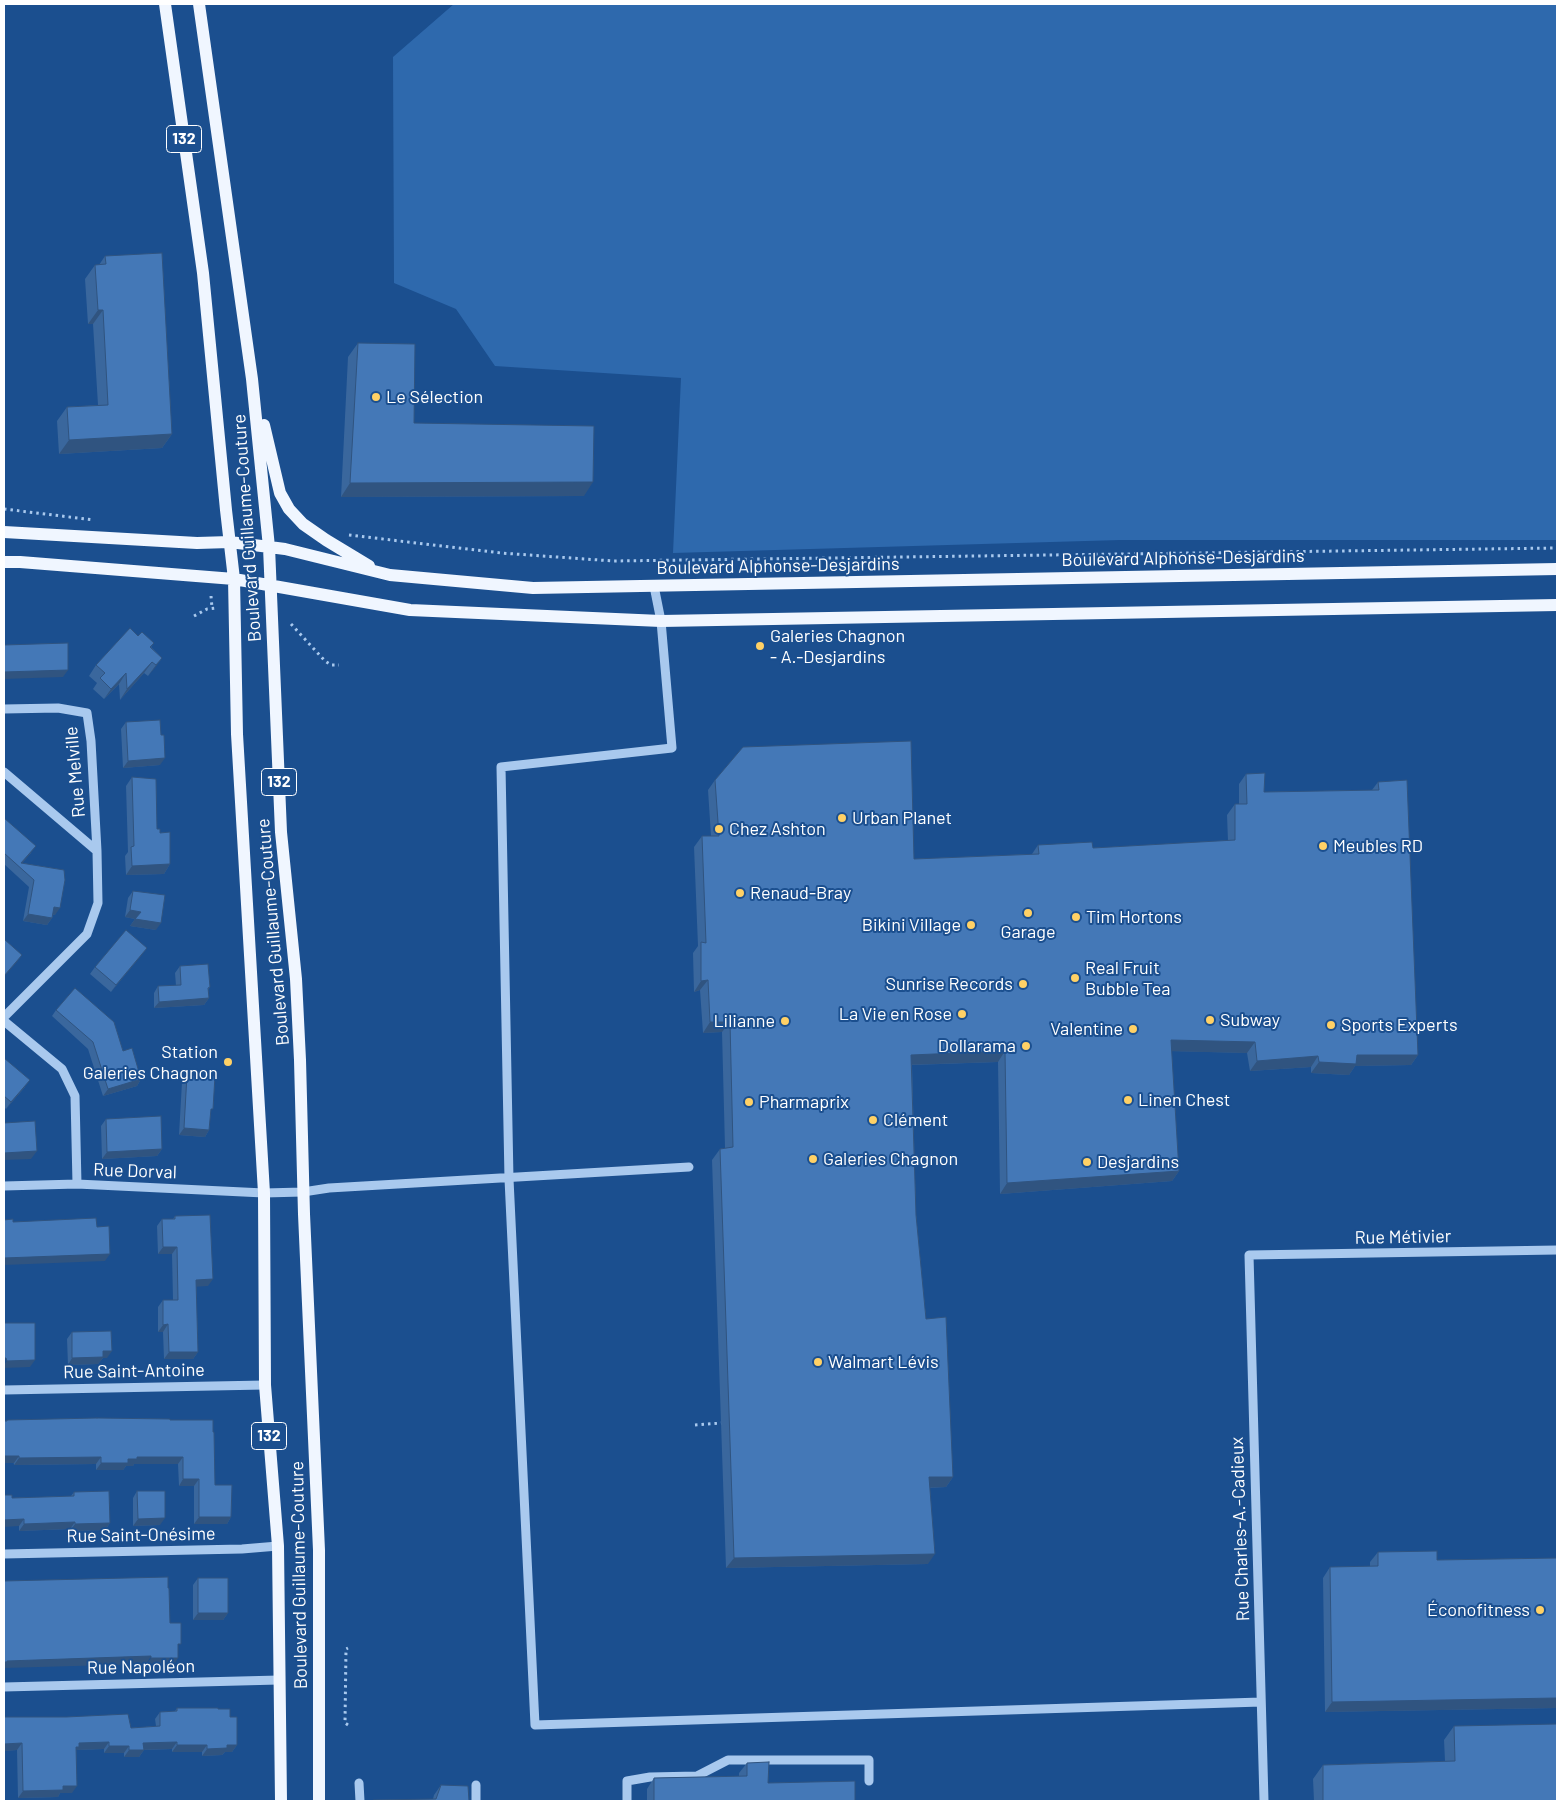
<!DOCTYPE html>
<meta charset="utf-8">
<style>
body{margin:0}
#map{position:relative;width:1561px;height:1805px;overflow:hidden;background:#1b4f8f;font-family:Barlow,sans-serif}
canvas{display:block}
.frame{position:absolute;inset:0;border:5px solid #fff;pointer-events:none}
</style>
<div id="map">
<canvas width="1561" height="1805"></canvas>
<div class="frame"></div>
</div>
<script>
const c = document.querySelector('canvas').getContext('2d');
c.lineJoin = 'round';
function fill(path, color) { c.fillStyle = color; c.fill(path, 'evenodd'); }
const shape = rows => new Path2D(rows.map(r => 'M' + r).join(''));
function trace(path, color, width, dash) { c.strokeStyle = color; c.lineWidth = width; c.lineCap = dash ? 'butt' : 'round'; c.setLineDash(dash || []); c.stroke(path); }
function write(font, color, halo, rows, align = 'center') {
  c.font = font + ' Barlow,sans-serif'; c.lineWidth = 4; c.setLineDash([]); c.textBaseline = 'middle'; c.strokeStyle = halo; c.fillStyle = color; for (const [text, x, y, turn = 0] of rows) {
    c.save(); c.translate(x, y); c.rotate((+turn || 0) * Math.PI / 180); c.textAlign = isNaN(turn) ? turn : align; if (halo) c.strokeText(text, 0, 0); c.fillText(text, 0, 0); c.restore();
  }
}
fill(shape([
 [454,4,1557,4,1557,540,1120,540,673,553,681,378,495,366,456,309,394,283,393,57]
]), '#2e69ad');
trace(shape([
 [4,509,94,520],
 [349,535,501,553,613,561,1557,548],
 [211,596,212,608],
 [194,616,207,609,216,608],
 [291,624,325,661,331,665,339,665],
 [695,1425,722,1423],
 [348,1725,345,1723,346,1649,348,1648]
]), '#a9c9ee', 3, [2.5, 4]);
trace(shape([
 [654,586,661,621,672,748,501,767,509,1179,535,1725,1261,1702],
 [4,709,58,708,87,713,91,741,97,851,98,903,87,934,4,1017],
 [4,772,97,851],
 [4,1021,62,1069,75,1096,77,1184],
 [4,1186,77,1184,264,1193,303,1192,329,1188,689,1167],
 [4,1390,265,1385],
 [4,1554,242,1549,278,1546],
 [4,1687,279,1680],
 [359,1783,360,1801],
 [476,1801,476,1785],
 [627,1801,627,1781,650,1777,697,1776,728,1760,869,1760,869,1781],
 [1264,1801,1249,1255,1557,1250]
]), '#a9c9ee', 9);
trace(shape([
 [165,4,203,273,226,510,234,579,237,734,264,1193,265,1385,278,1546,281,1801],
 [199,4,252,379,269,547,281,832,296,979,300,1060,304,1214,319,1550,319,1801],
 [264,425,280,493,289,509,303,524,326,540,369,566],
 [4,532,197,543,230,542,285,549,390,575,533,588,1557,569],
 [4,562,20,562,234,579,410,610,661,621,1557,605]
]), '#f0f6ff', 12);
fill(shape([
 [105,256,172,434,162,448,59,454,57,421,67,407,98,405,93,324,88,324,85,279,95,265,99,265],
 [358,343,414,423,584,496,341,497,348,357],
 [138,636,154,643,151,647,162,658,148,676,144,673,120,700,119,684,104,699,93,689,97,683,89,676,96,665],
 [126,722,160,765,123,768,121,729],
 [1246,774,1264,792,1372,790,1378,782,1418,1055,1411,1065,1355,1066,1349,1075,1311,1073,1311,1067,1250,1071,1247,1053,1171,1051,1179,1171,1172,1181,1000,1194,998,1062,912,1065,916,1215,926,1319,953,1477,946,1487,930,1488,928,1564,726,1568,712,1160,720,1149,725,1148,722,1032,703,1033,700,990,694,992,693,953,698,946,694,847,702,836,711,836,708,790,715,780,914,859,1032,854,1038,845,1093,848,1228,841,1227,815,1235,804,1239,804,1239,784],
 [132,777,157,829,160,833,170,864,164,874,126,875,125,856,128,852,126,786],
 [4,818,31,853,22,863,64,870,55,915,53,915,52,918,47,925,23,921,29,887,4,864],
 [133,891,156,930,130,926,135,919,125,917,128,898],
 [147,948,111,992,90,974,95,967],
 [180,966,210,987,208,990,209,998,204,1005,154,1008,154,993,158,986,176,986,175,973],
 [56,1010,123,1051,141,1079,137,1086,103,1096,88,1049,52,1016],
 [4,1058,25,1087,6,1109,4,1107],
 [187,1075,210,1113,209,1130,205,1137,179,1135,182,1082],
 [106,1119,162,1149,157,1156,102,1159,101,1126],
 [175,1216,208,1286,196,1286,198,1352,193,1359,164,1359,163,1332,158,1332,158,1307,163,1300,173,1300,172,1254,158,1254,157,1226,162,1219,173,1219],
 [72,1332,107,1358,103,1358,98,1364,68,1365,67,1339],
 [7,1420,170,1420,215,1485,231,1517,227,1524,194,1524,194,1486,179,1486,178,1464,134,1464,133,1466,126,1466,123,1470,96,1470,96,1464,14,1465,6,1421],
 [137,1491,160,1525,133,1526,133,1498],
 [74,1492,110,1523,105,1530,70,1531,70,1529,19,1531,19,1526,12,1498,71,1496],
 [1378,1552,1437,1560,1557,1558,1557,1708,1325,1712,1323,1578,1330,1567,1370,1567,1370,1562],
 [198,1578,228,1613,223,1620,193,1620,193,1585],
 [177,1708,218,1709,230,1717,237,1745,232,1752,225,1752,222,1755,202,1756,202,1752,172,1752,172,1749,144,1750,139,1757,124,1757,124,1753,104,1753,104,1749,76,1750,72,1793,60,1793,58,1797,18,1798,17,1750,4,1751,4,1717,131,1728,156,1726,155,1719,160,1712,175,1711],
 [1454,1726,1557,1801,1314,1801,1313,1779,1323,1765,1445,1761,1444,1740],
 [747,1763,768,1783,855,1801,647,1801,647,1789,654,1778,739,1776,739,1773],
 [441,1785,469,1801,372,1801,373,1800,433,1799,434,1795]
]), '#3a679d');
fill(shape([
 [98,310,103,310,93,324,88,324],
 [172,434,162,448,59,454,69,440],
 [593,482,584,496,341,497,350,483],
 [162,658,155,668,148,676,156,665],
 [152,662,144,673,120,700,127,689],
 [68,670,63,677,4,679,4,672],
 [126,673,119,684,104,699,111,689],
 [165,758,160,765,123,768,128,761],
 [36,846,31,853,19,867,21,863],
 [170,864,164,874,126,875,132,866],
 [54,907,60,908,55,915,49,914],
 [130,910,141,912,161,923,156,930,130,926,135,919,125,917],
 [28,914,52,918,47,925,23,921],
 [147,948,142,955,111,992,116,985],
 [22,955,17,962,4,977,4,976],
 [708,980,700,990,694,992,701,981],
 [209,998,204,1005,154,1008,159,1002],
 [710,1022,730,1022,722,1032,703,1033],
 [1171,1040,1255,1042,1247,1053,1163,1051],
 [1005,1051,998,1062,904,1065,911,1055],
 [1357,1055,1418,1055,1411,1065,1355,1066,1349,1075,1311,1073,1319,1062],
 [1318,1056,1311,1067,1250,1071,1257,1061],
 [141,1079,137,1086,103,1096,108,1089],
 [30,1080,25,1087,6,1109,11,1102],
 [184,1128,209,1130,205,1137,179,1135],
 [162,1149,157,1156,102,1159,107,1152],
 [37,1151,31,1159,4,1160,4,1153],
 [1179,1171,1172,1181,1000,1194,1007,1183],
 [163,1247,177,1247,172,1254,158,1254],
 [110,1254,105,1261,4,1265,4,1258],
 [213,1279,208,1286,191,1287,196,1280],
 [168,1324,163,1332,158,1332,163,1325],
 [103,1351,112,1351,107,1358,103,1358,98,1364,68,1365,72,1358],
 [169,1352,198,1352,193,1359,164,1359],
 [35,1360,30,1367,4,1368,4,1365,7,1361],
 [4,1456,19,1456,14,1463,4,1463],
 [101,1457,96,1464,14,1465,19,1458],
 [137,1457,183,1457,178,1464,134,1464,133,1466,126,1466,123,1470,96,1470,101,1463],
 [929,1477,953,1477,946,1487,922,1488],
 [183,1479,199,1479,194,1486,179,1486],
 [199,1517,231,1517,227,1524,194,1524],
 [165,1518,160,1525,133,1526,138,1519],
 [24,1519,19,1526,4,1527,4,1520],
 [75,1522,70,1529,19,1531,24,1524],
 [110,1523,105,1530,70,1531,75,1524],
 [935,1554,928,1564,726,1568,734,1558],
 [198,1613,228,1613,223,1620,193,1620],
 [151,1656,146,1664,4,1668,4,1662,7,1661],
 [151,1658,178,1658,174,1665,146,1665],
 [1557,1698,1557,1708,1325,1712,1332,1702],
 [109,1742,104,1749,76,1750,71,1754,79,1743],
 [177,1742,172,1749,138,1750,143,1743],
 [22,1743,17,1750,4,1751,4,1744],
 [177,1745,207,1745,202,1752,172,1752],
 [227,1745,237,1745,232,1752,225,1752,222,1755,202,1756,207,1749],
 [109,1746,129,1746,124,1753,104,1753],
 [129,1750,144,1750,139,1757,124,1757],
 [63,1786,77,1786,72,1793,60,1793,58,1797,18,1798,23,1791]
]), '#305480');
const building = shape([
 [162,253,172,434,69,440,67,407,108,405,103,310,98,310,95,265,106,264,105,256,162,253],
 [358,343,415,344,414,423,594,426,593,482,350,483,358,343],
 [130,628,138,636,142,632,154,643,150,647,162,658,156,665,152,662,127,689,126,673,111,689,100,678,105,673,96,665,130,628],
 [68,643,68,670,4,672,4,645,68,643],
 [160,720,161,735,164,735,165,758,128,761,126,722,160,720],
 [911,741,914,859,1039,854,1038,845,1092,842,1093,848,1235,840,1235,804,1247,804,1246,774,1265,773,1264,792,1379,790,1378,782,1407,780,1418,1055,1357,1055,1356,1064,1319,1062,1318,1056,1257,1061,1255,1042,1171,1040,1179,1171,1007,1183,1005,1051,911,1055,916,1215,926,1319,946,1317,953,1477,929,1477,935,1554,734,1558,720,1149,733,1147,730,1022,710,1022,708,980,701,981,701,942,706,943,702,836,719,836,715,780,743,747,911,741],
 [132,777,156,779,157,829,160,829,160,833,170,832,170,864,132,866,131,847,134,846,132,777],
 [4,818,36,846,21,863,64,870,65,880,60,908,54,907,52,918,28,914,34,880,4,853,4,818],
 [133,891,165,895,161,923,135,919,141,912,130,910,133,891],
 [126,930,147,948,116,985,95,967,126,930],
 [4,939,22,955,4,976,4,939],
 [208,964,210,987,208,988,209,998,159,1002,158,986,181,985,180,966,208,964],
 [75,988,114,1022,123,1051,132,1048,141,1079,108,1089,93,1042,56,1010,75,988],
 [4,1058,30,1080,11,1102,4,1096,4,1058],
 [187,1075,215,1076,213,1109,211,1109,209,1130,184,1128,187,1075],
 [161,1116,162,1149,107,1152,106,1119,161,1116],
 [35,1121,37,1151,4,1153,4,1123,35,1121],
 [210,1215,213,1279,196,1280,198,1352,169,1352,168,1324,163,1325,163,1300,178,1300,177,1247,163,1247,162,1219,175,1219,175,1216,210,1215],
 [96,1218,97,1227,109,1226,110,1254,4,1258,4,1220,13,1219,13,1222,96,1218],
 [4,1323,35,1323,35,1360,7,1361,6,1358,4,1358,4,1323],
 [111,1331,112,1351,103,1351,103,1357,72,1358,72,1332,111,1331],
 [97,1418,170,1419,170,1420,213,1420,213,1432,214,1432,215,1485,232,1485,231,1517,199,1517,199,1479,183,1479,183,1457,137,1457,137,1459,128,1459,128,1463,101,1463,101,1457,19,1458,19,1456,4,1456,4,1421,7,1421,7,1420,97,1418],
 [109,1491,110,1523,75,1524,75,1522,24,1524,24,1519,4,1520,4,1495,12,1495,12,1498,74,1496,74,1492,109,1491],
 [137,1491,165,1491,165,1518,138,1519,137,1491],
 [1437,1551,1437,1560,1557,1558,1557,1698,1332,1702,1330,1567,1378,1566,1378,1552,1437,1551],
 [168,1577,168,1588,169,1588,170,1623,181,1623,181,1644,178,1644,178,1658,151,1658,151,1656,7,1661,7,1662,4,1662,4,1581,168,1577],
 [198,1578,228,1578,228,1613,198,1613,198,1578],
 [177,1708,218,1708,218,1709,230,1709,230,1717,237,1717,237,1745,227,1745,227,1748,207,1749,207,1745,177,1745,177,1742,143,1743,144,1750,129,1750,129,1746,109,1746,109,1742,79,1743,79,1747,76,1747,77,1786,63,1786,63,1790,23,1791,22,1743,4,1744,4,1717,66,1717,128,1714,131,1728,160,1726,160,1712,177,1711,177,1708],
 [1557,1724,1557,1801,1323,1801,1323,1765,1455,1761,1454,1726,1557,1724],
 [769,1762,768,1783,855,1781,855,1801,654,1801,654,1778,747,1776,747,1763,769,1762],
 [441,1785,468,1786,469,1801,373,1801,373,1800,436,1799,441,1785]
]);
fill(building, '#4478b7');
trace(building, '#305480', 1);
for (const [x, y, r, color] of [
 [376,397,5,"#ffd166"],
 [760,646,5,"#ffd166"],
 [842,818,5,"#ffd166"],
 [719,829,5,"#ffd166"],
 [1323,846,5,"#ffd166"],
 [740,893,5,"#ffd166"],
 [1028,913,5,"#ffd166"],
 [1076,917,5,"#ffd166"],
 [971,925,5,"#ffd166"],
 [1075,978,5,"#ffd166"],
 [1023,984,5,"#ffd166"],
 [962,1014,5,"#ffd166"],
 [1210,1020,5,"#ffd166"],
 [785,1021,5,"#ffd166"],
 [1331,1025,5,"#ffd166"],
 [1133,1029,5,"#ffd166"],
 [1026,1046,5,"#ffd166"],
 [228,1062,5,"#ffd166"],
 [1128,1100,5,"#ffd166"],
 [749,1102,5,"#ffd166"],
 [873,1120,5,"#ffd166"],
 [813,1159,5,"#ffd166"],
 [1087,1162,5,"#ffd166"],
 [818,1362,5,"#ffd166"],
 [1540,1610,5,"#ffd166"]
]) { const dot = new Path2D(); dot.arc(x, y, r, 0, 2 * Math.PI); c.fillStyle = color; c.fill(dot); trace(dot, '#1b4f8f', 2); }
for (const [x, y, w] of [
 [184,139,35],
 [279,782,35],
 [269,1436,35]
]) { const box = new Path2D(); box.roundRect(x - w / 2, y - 13.5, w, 27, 4); c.fillStyle = '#1b4f8f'; c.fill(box); trace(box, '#fff', 1); }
write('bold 16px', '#fff', null, [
 ["132",184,139],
 ["132",279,782],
 ["132",269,1436]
]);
write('18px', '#fff', '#1b4f8f', [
 ["Le Sélection",386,397],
 ["Galeries Chagnon",770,636],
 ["- A.-Desjardins",770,657],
 ["Urban Planet",852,818],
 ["Chez Ashton",729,829],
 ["Meubles RD",1333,846],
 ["Renaud-Bray",750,893],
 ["Tim Hortons",1086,917],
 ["Bikini Village",961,925,"right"],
 ["Garage",1028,932,"center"],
 ["Real Fruit",1085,968],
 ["Bubble Tea",1085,989],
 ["Sunrise Records",1013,984,"right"],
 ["La Vie en Rose",952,1014,"right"],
 ["Subway",1220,1020],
 ["Lilianne",775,1021,"right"],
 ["Sports Experts",1341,1025],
 ["Valentine",1123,1029,"right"],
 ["Dollarama",1016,1046,"right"],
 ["Station",218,1052,"right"],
 ["Galeries Chagnon",218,1073,"right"],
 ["Linen Chest",1138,1100],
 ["Pharmaprix",759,1102],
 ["Clément",883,1120],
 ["Galeries Chagnon",823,1159],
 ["Desjardins",1097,1162],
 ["Walmart Lévis",828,1362],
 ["Éconofitness",1530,1610,"right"]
], 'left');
write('18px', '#fff', '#1b4f8f', [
 ["Boulevard Guillaume-Couture",247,528,-94],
 ["Boulevard Alphonse-Desjardins",1183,558,-1],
 ["Boulevard Alphonse-Desjardins",778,566,-1],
 ["Rue Melville",75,772,-95],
 ["Boulevard Guillaume-Couture",273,932,-95],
 ["Rue Dorval",135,1171,2],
 ["Rue Métivier",1403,1237,-1],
 ["Rue Saint-Antoine",134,1371,-1],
 ["Rue Charles-A.-Cadieux",1240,1529,-92],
 ["Rue Saint-Onésime",141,1535,-1],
 ["Boulevard Guillaume-Couture",299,1575,-91],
 ["Rue Napoléon",141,1667,-1]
]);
</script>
